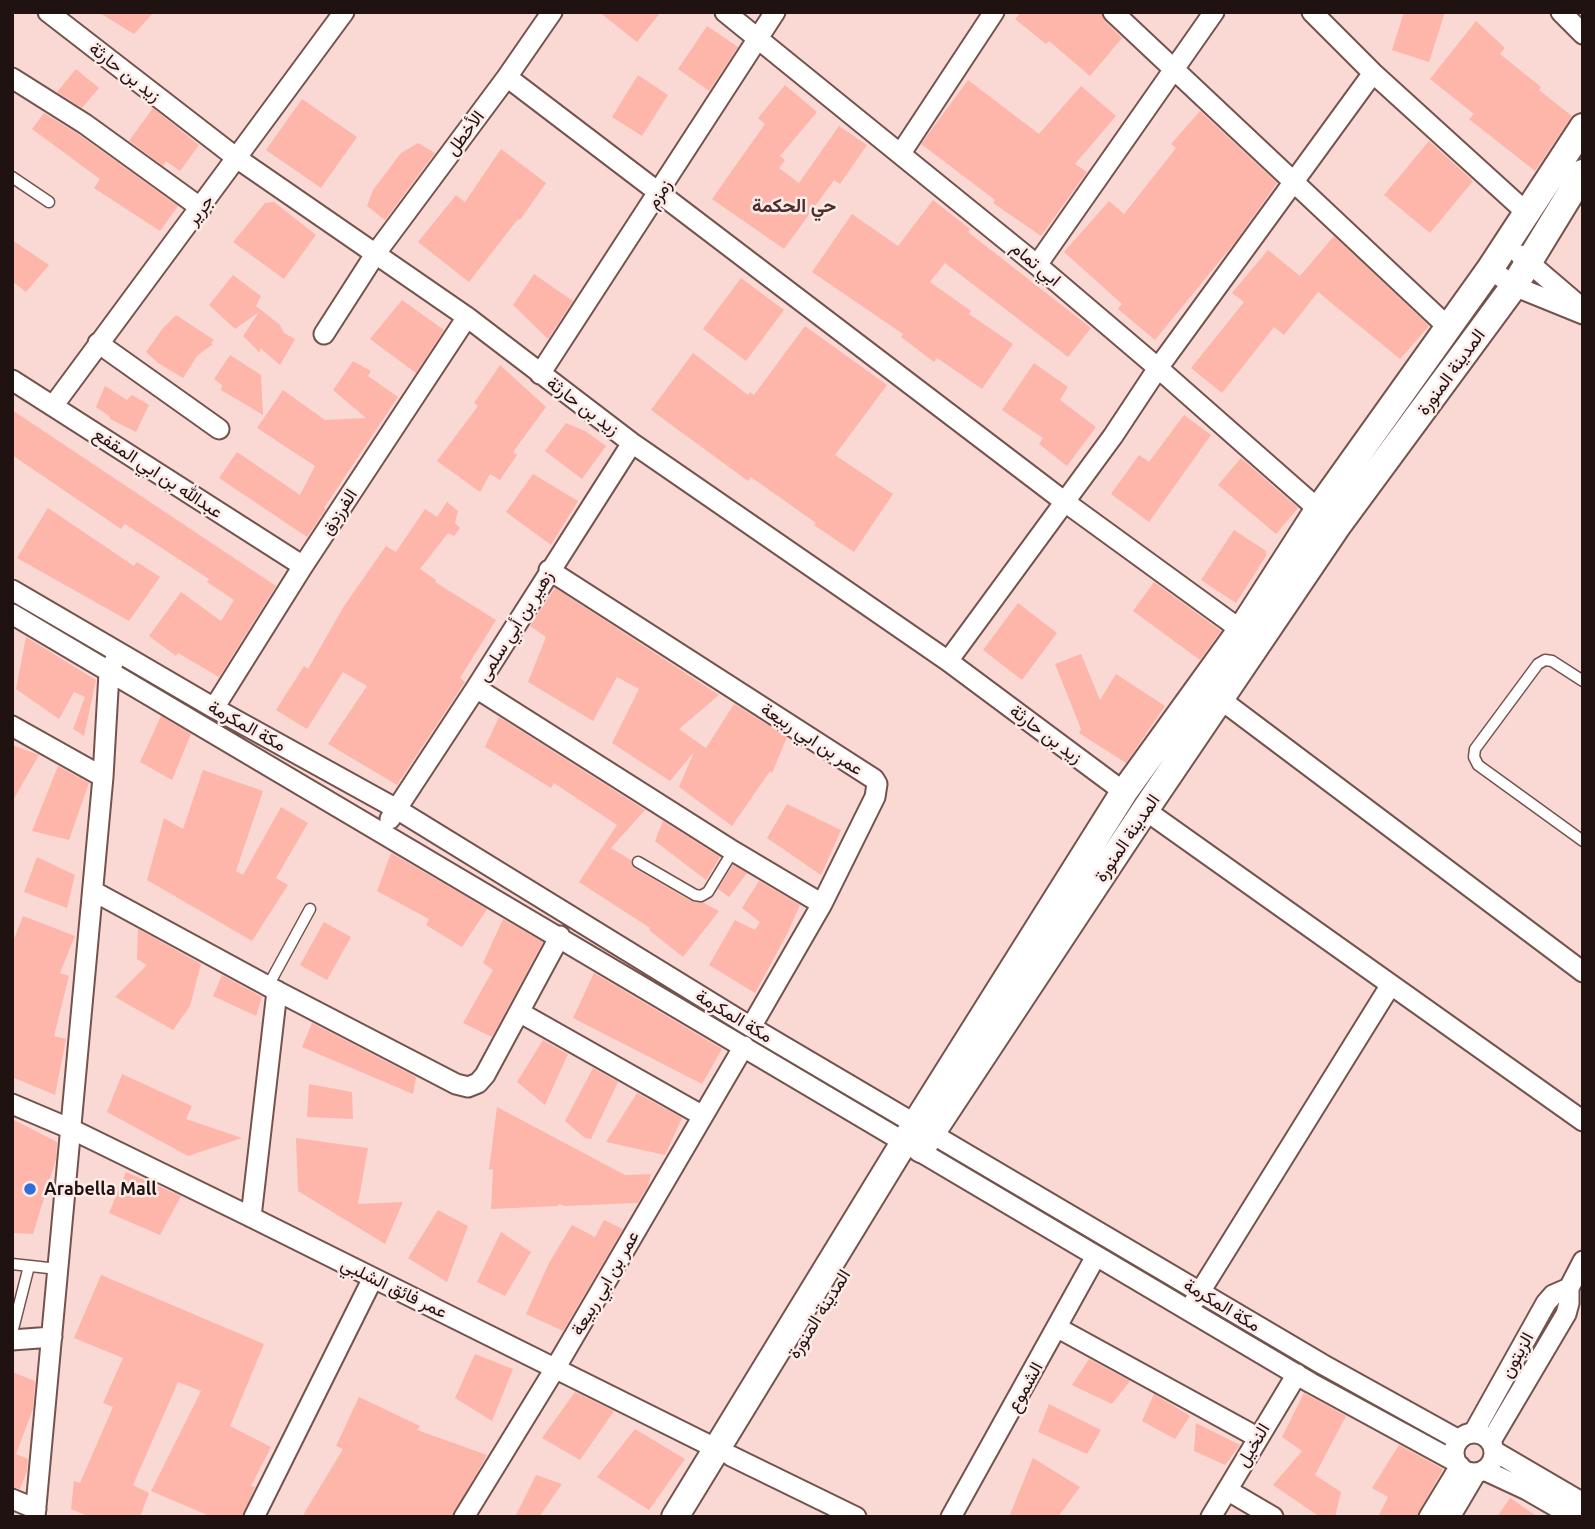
<!DOCTYPE html>
<meta charset="utf-8">
<style>
body{margin:0}
#map{position:relative;width:1595px;height:1529px;overflow:hidden;background:#fad9d4;font-family:Ubuntu,sans-serif}
canvas{display:block}
.frame{position:absolute;inset:0;border:14px solid #201210;pointer-events:none}
</style>
<div id="map">
<canvas width="1595" height="1529"></canvas>
<div class="frame"></div>
</div>
<script>
const c = document.querySelector('canvas').getContext('2d');
c.lineJoin = 'round';
function fill(path, color) { c.fillStyle = color; c.fill(path, 'evenodd'); }
const shape = rows => new Path2D(rows.map(r => 'M' + r).join(''));
function trace(path, color, width, dash) { c.strokeStyle = color; c.lineWidth = width; c.lineCap = dash ? 'butt' : 'round'; c.setLineDash(dash || []); c.stroke(path); }
function write(font, color, halo, rows, align = 'center') {
  c.font = font + ' Ubuntu,Vazirmatn,sans-serif'; c.lineWidth = 5; c.setLineDash([]); c.textBaseline = 'middle'; c.strokeStyle = halo; c.fillStyle = color; for (const [text, x, y, turn = 0] of rows) {
    c.save(); c.translate(x, y); c.rotate((+turn || 0) * Math.PI / 180); c.textAlign = isNaN(turn) ? turn : align; if (halo) c.strokeText(text, 0, 0); c.fillText(text, 0, 0); c.restore();
  }
}
fill(shape([
 [98,12,154,12,134,34],
 [599,12,661,12,637,42],
 [1021,12,1101,12,1105,21,1122,38,1090,76,1049,41,1046,44,1015,19],
 [1404,12,1445,12,1429,62,1392,50],
 [1476,21,1505,48,1500,54,1541,87,1539,90,1572,116,1535,171,1469,119,1474,114,1430,79],
 [707,26,738,47,709,91,678,69],
 [76,69,99,88,82,108,57,92],
 [638,75,668,95,642,136,612,117],
 [968,80,1039,134,1081,86,1116,116,1075,164,1087,172,1041,236,993,203,995,200,921,144],
 [785,85,817,112,780,156,785,160,779,168,799,183,839,126,867,145,840,184,834,180,784,249,712,199,765,124,758,118],
 [302,99,357,137,321,188,266,150],
 [153,108,199,145,180,171,166,161,163,166,129,141],
 [1200,111,1277,183,1236,241,1155,340,1118,309,1122,304,1064,252,1109,201,1124,214,1176,148,1171,144],
 [44,113,78,134,178,206,160,231,94,188,100,179,32,129],
 [1429,141,1473,181,1430,233,1384,195],
 [418,143,435,153,385,220,367,206,373,190,401,153],
 [501,149,546,183,520,220,518,219,469,282,418,242,456,195,465,202],
 [933,200,970,229,968,232,1091,328,1068,357,945,263,930,282,971,311,969,314,1013,344,982,389,937,358,934,362,901,337,903,334,812,272,852,214,898,246],
 [274,202,316,235,284,279,233,242,265,203],
 [1334,236,1429,326,1400,359,1318,292,1284,335,1274,327,1222,393,1191,368,1244,302,1232,293,1268,250,1300,276],
 [12,240,49,265,26,292,12,281],
 [534,274,573,301,548,339,513,305],
 [233,275,261,296,256,306,280,325,284,333,295,339,280,365,260,348,260,353,243,336,259,312,235,329,209,305],
 [741,278,784,310,746,361,703,329],
 [402,300,444,330,416,373,370,339],
 [176,315,214,340,211,343,213,344,197,356,183,378,158,363,146,352,163,328],
 [805,326,887,385,835,455,893,494,854,552,814,525,816,523,751,477,748,481,651,410,693,353,748,395,750,392,754,395],
 [230,355,261,375,263,415,221,390,222,385,214,379],
 [353,361,371,371,368,376,398,397,324,508,326,509,307,537,219,478,237,452,300,495,315,466,257,428,283,390,325,420,366,418,333,390],
 [1034,363,1068,387,1060,400,1096,427,1067,466,1039,444,1043,438,1002,410],
 [500,365,546,407,513,452,517,455,500,480,490,474,480,492,437,461,478,406,474,403],
 [105,386,127,400,132,395,149,405,136,432,110,419,110,417,96,407],
 [12,410,276,586,219,677,178,653,176,656,149,636,181,592,221,621,234,600,207,582,209,579,125,524,121,529,12,455],
 [1184,415,1211,435,1149,522,1111,494,1139,455,1149,462],
 [566,423,585,431,606,446,582,479,545,451],
 [1241,458,1298,508,1276,534,1218,485],
 [533,474,578,501,551,545,506,512],
 [447,502,458,511,455,523,460,528,454,536,448,533,420,569,436,580,435,582,496,620,460,678,465,682,397,785,328,744,367,686,343,672,307,729,276,710,304,666,308,669,344,606,386,546,396,552,425,509,437,517],
 [48,508,134,566,137,562,160,577,129,621,17,558],
 [1234,530,1266,551,1266,556,1236,603,1201,580],
 [1154,582,1221,631,1200,660,1133,611],
 [555,588,719,695,679,729,706,748,734,704,787,737,772,773,770,771,732,826,679,787,694,752,670,781,612,743,639,689,617,677,593,721,528,682,546,637,530,626],
 [1018,603,1057,633,1022,680,983,650],
 [26,637,96,680,84,736,73,729,85,697,74,692,59,719,16,689],
 [1081,654,1100,700,1116,674,1165,706,1126,763,1079,733,1081,729,1055,664],
 [161,716,191,734,172,780,140,762],
 [499,717,645,810,611,848,631,860,634,868,691,901,704,903,719,911,683,957,649,930,650,928,579,882,617,825,554,783,551,788,485,747],
 [12,745,39,755,12,802],
 [58,766,89,783,69,840,32,831],
 [203,770,263,791,236,871,243,875,281,807,308,823,276,878,288,885,252,941,147,880,164,818,183,829],
 [787,804,841,830,821,875,767,838],
 [663,821,720,857,706,880,655,841],
 [391,853,487,909,462,947,426,925,429,919,377,891],
 [37,857,75,875,67,908,24,892],
 [733,865,747,873,729,897,718,889],
 [759,881,800,905,787,934,755,993,709,965,735,920,755,930,760,922,742,908],
 [23,916,75,936,60,973,69,976,54,1036,66,1039,55,1095,12,1077,12,944],
 [503,919,543,942,492,1037,463,1023,493,970,483,963],
 [324,922,351,937,327,980,300,965],
 [138,929,201,964,190,1006,173,1030,115,997,147,965,137,959],
 [594,973,722,1049,702,1084,573,1018],
 [222,975,262,997,256,1016,213,996],
 [312,1023,416,1077,413,1094,302,1047],
 [543,1040,568,1054,545,1105,517,1082],
 [593,1068,618,1082,591,1139,585,1138,565,1121],
 [122,1074,192,1106,186,1119,242,1138,188,1156,107,1112],
 [309,1084,352,1092,353,1119,307,1117],
 [637,1093,682,1118,665,1155,606,1142],
 [497,1107,625,1175,651,1174,648,1186,638,1203,565,1206,559,1204,558,1206,491,1209,493,1169,489,1170],
 [12,1119,57,1142,56,1159,33,1234,12,1233],
 [296,1138,368,1148,358,1204,403,1202,385,1244,298,1191],
 [126,1172,181,1196,160,1235,109,1213],
 [438,1210,468,1226,447,1282,408,1258],
 [604,1220,623,1229,563,1331,526,1314,549,1263,572,1225,595,1237],
 [501,1232,531,1252,505,1296,477,1282],
 [101,1275,264,1344,230,1426,271,1447,251,1486,255,1487,242,1517,212,1517,151,1491,201,1391,178,1382,133,1485,149,1493,140,1517,90,1517,71,1509,74,1481,80,1483,113,1407,103,1403,123,1358,74,1338],
 [475,1354,513,1369,492,1421,455,1398],
 [1089,1359,1130,1381,1112,1404,1072,1385],
 [12,1372,35,1381,33,1409,16,1454,28,1459,27,1471,20,1489,12,1487],
 [575,1392,614,1411,580,1460,542,1438],
 [1304,1393,1346,1416,1315,1475,1341,1492,1335,1517,1320,1517,1273,1485,1302,1451,1282,1437],
 [1154,1394,1190,1416,1175,1439,1142,1421],
 [359,1397,420,1426,417,1430,487,1455,452,1517,302,1517,343,1449,336,1446],
 [1049,1404,1101,1430,1087,1454,1038,1432],
 [1196,1423,1240,1445,1225,1465,1194,1451],
 [635,1429,685,1459,649,1510,597,1477],
 [1399,1445,1443,1469,1416,1517,1378,1517,1388,1497,1372,1488],
 [1033,1458,1080,1487,1058,1517,1009,1517],
 [536,1475,562,1484,539,1517,515,1517],
 [1510,1498,1538,1517,1497,1517]
]), '#feb5aa');
const service = shape([
 [12,177,49,202],
 [1583,681,1552,661,1545,660,1538,664,1475,749,1474,757,1478,765,1583,841],
 [638,862,695,895,701,896,708,892,733,851],
 [268,986,310,909],
 [12,1264,58,1269],
 [12,1333,29,1266]
]);
const minor = shape([
 [48,12,238,159,467,317,632,443,948,661,1124,792],
 [725,12,1037,265,1158,368,1326,516],
 [1113,12,1449,328],
 [1312,12,1373,73,1527,213],
 [1561,12,1583,34],
 [507,77,1065,502,1241,630],
 [12,78,85,124,201,208],
 [901,153,994,12],
 [1520,255,1582,308],
 [1037,265,1214,12],
 [1490,269,1514,286,1583,314],
 [324,334,376,253,507,77,552,12],
 [98,343,219,429],
 [540,374,775,12],
 [12,380,303,566],
 [53,406,344,12],
 [549,570,874,779,877,784,875,797,822,904,751,1027],
 [12,590,214,708,395,808,751,1027,1322,1364,1459,1440],
 [12,614,1311,1383,1456,1462],
 [948,661,1113,436,1158,368,1373,73],
 [476,688,733,851,822,904],
 [1220,699,1583,972],
 [214,708,303,566,467,317],
 [12,726,103,777],
 [1145,810,1583,1121],
 [390,819,476,688,632,443],
 [93,891,277,991,456,1084,468,1087,478,1083,485,1075,560,936],
 [519,1012,703,1116],
 [12,1104,71,1129,251,1217,717,1449],
 [251,1217,277,991],
 [1195,1300,1390,986],
 [1058,1328,1257,1437],
 [12,1340,52,1337],
 [1474,1432,1546,1303,1553,1295,1569,1288],
 '1454 1453a20 20 0 1 1 40 0a20 20 0 1 1-40 0Z',
 [1491,1441,1566,1314,1569,1303,1569,1288,1583,1261],
 [1494,1451,1583,1503],
 [731,1456,856,1517],
 [1484,1470,1527,1490,1574,1517],
 [1227,1490,1273,1517],
 [12,1499,36,1509],
 [35,1517,103,777,109,673,113,663],
 [254,1517,373,1278],
 [464,1517,556,1367,744,1046],
 [951,1517,1096,1256],
 [1211,1517,1297,1374],
 [1429,1517,1460,1466],
 [1450,1517,1476,1473]
]);
const secondary = shape([
 [921,1149,1145,810,1338,525,1514,286,1583,173],
 [675,1517,916,1123,1124,792,1241,630,1318,510,1490,269,1583,127]
]);
trace(service, '#75534d', 13);
trace(minor, '#75534d', 23);
trace(secondary, '#75534d', 30);
trace(service, '#fff', 10);
trace(minor, '#fff', 19);
trace(secondary, '#fff', 26);
for (const [x, y, r, color] of [
 [30,1189,7,"#326ddc"]
]) { const dot = new Path2D(); dot.arc(x, y, r, 0, 2 * Math.PI); c.fillStyle = color; c.fill(dot); trace(dot, '#fcebe8', 2.5); }
write('18px', '#201210', '#fcebe8', [
 ["زيد بن حارثة",125,72,38],
 ["الأخطل",465,133,-53],
 ["زمزم",659,194,-57],
 ["جرير",200,210,-53],
 ["ابي تمام",1036,264,40],
 ["المدينة المنورة",1451,372,-54],
 ["زيد بن حارثة",583,406,37],
 ["عبدالله بن ابي المقفع",158,473,33],
 ["الفرزدق",339,512,-57],
 ["زهير بن أبي سلمى",515,626,-58],
 ["مكة المكرمة",247,726,29],
 ["زيد بن حارثة",1046,734,37],
 ["عمر بن ابي ربيعة",812,739,33],
 ["المدينة المنورة",1127,838,-56],
 ["مكة المكرمة",734,1016,31],
 ["عمر بن ابي ربيعة",605,1283,-60],
 ["عمر فائق الشلبي",394,1288,26],
 ["مكة المكرمة",1222,1305,31],
 ["المدينة المنورة",819,1314,-58],
 ["الزيتون",1517,1355,-61],
 ["الشموع",1025,1387,-61],
 ["النخيل",1253,1445,-59]
]);
write('bold 18px', '#201210', '#fcebe8', [
 ["Arabella Mall",44,1189]
], 'left');
write('bold 19px', '#4c2d29', '#fcebe8', [
 ["حي الحكمة",794,206]
]);
</script>
